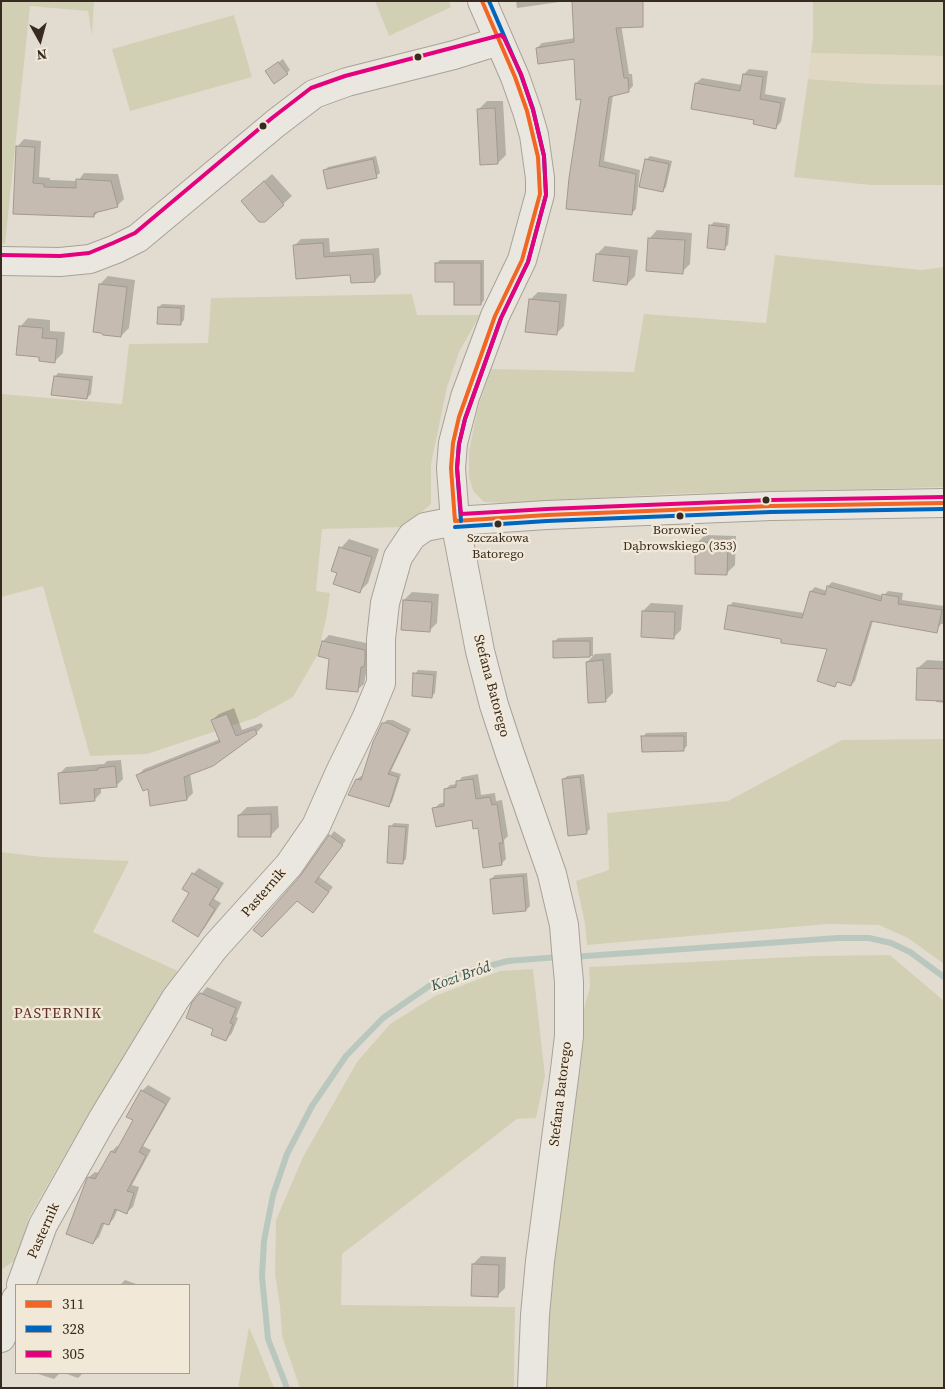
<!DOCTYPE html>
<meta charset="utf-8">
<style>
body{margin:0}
#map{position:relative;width:945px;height:1389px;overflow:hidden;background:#e2dcd0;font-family:"Source Serif 4",serif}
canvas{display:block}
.frame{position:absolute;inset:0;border:2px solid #362a21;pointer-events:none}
.legend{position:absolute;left:15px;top:1284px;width:175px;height:90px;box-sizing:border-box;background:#f2e8d7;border:1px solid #a79c8e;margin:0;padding:6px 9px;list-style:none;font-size:15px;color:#362a21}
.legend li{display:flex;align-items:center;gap:10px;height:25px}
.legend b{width:25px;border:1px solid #a79c8e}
.north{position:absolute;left:15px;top:15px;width:50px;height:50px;-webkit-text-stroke:4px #f2e8d7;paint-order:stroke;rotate:173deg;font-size:14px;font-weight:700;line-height:20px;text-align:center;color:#362a21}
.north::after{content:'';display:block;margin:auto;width:18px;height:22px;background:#362a21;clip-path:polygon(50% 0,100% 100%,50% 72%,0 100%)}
</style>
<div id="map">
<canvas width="945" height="1389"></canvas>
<div class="frame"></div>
<ul class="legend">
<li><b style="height:6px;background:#f26522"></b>311</li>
<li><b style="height:6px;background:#0065bd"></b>328</li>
<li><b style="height:6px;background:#e5007d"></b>305</li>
</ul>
<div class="north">N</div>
</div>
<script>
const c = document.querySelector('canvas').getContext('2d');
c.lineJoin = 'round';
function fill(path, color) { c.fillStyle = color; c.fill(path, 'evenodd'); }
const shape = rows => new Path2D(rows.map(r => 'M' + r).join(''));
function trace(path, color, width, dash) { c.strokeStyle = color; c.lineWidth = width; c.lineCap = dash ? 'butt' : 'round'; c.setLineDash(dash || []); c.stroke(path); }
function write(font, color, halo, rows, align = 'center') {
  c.font = font + ' "Source Serif 4",serif'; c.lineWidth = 4.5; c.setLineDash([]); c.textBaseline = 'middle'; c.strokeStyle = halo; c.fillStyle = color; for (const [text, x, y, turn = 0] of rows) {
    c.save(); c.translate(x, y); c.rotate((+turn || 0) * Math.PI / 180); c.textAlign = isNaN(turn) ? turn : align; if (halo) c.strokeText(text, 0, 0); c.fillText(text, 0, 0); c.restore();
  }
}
fill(shape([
 [811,53,944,56,944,85,875,84,808,79]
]), '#e0d8c2');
fill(shape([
 [1,1,94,1,92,36,88,11,30,6,5,244,1,243],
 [375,1,449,1,451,7,389,36],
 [813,1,944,1,944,56,811,53,813,37],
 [234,15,252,77,130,111,112,49],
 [808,79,875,84,944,85,944,185,870,185,794,177],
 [775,255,922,270,944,267,944,487,670,494,511,503,484,502,473,491,469,477,469,452,477,411,491,369,634,372,644,314,766,323],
 [412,294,417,315,480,315,459,352,447,387,431,464,431,504,405,527,322,529,316,591,330,593,327,614,318,654,293,697,255,718,147,754,90,756,43,586,1,597,1,394,122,404,129,344,208,343,211,298],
 [944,739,944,964,908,938,879,925,828,924,587,945,585,924,576,881,609,870,607,813,728,801,842,740],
 [1,852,43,857,129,861,93,932,182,973,167,990,88,1115,29,1217,17,1259,1,1270],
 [890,955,944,1001,944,1388,546,1388,548,1318,557,1226,581,1059,584,1008,590,987,589,967,813,956],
 [533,969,545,1076,536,1118,517,1119,342,1254,341,1305,515,1307,514,1388,300,1388,282,1336,280,1307,275,1273,276,1220,303,1157,357,1062,390,1024,435,996,500,971],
 [249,1327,258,1348,274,1388,238,1388]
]), '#d2d0b4');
fill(shape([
 [516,1,567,1,517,8],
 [621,24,629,74,632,74,633,86,628,91,613,95,604,161,640,170,636,209,631,214,567,208,583,98,575,57,537,48,542,43,575,38],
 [283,59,290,70,287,73,270,68],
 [749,69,768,71,765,94,786,98,781,122,776,127,755,119,692,108,696,83,702,78,742,85,744,74],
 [487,101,503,101,506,155,498,163,479,109],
 [24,139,41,141,39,177,50,178,50,180,78,181,84,173,118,174,124,199,118,205,99,211,94,216,15,213,18,146],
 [376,156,380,173,376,176,324,171,328,167],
 [650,156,672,161,666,187,663,191,646,160],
 [272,174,292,196,265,220,251,193],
 [714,222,730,224,728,245,724,248,710,226],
 [657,230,692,233,690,264,682,272,649,239],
 [329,238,330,252,379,248,381,274,375,281,351,274,294,246,301,239],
 [605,246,638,250,635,276,627,284,597,254],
 [440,260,484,260,484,300,481,304,436,264],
 [108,276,135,280,129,328,121,336,100,284],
 [538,292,567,294,564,326,556,334,530,300],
 [162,304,185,305,184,320,180,324,159,307],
 [28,318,50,320,50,331,65,332,63,353,55,361,41,356,20,327],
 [58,373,93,376,91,394,87,398,55,377],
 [705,535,736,536,735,565,727,573,697,543],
 [349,539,379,549,368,583,360,591,338,572,341,548],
 [832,582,883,596,888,591,903,593,902,600,944,606,944,624,941,624,936,631,873,621,855,681,851,685,839,681,835,685,829,648,783,638,729,606,733,602,804,613,811,591,815,587,827,591,828,586],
 [412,592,439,594,437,623,429,631,404,600],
 [651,603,683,605,681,630,673,638,643,611],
 [329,635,371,644,364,684,357,690,331,658,323,641],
 [593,637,593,656,595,654,611,653,613,693,605,701,587,662,593,656,554,656,554,642,558,638],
 [927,660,944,661,944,703,936,702,936,700,918,668],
 [418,670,437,671,435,693,432,696,415,674],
 [234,708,242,730,261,723,263,726,256,733,190,773,193,793,187,799,149,788,138,775,144,769,220,739,212,720,219,714],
 [387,720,393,720,411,729,391,771,401,774,392,802,388,806,357,779,361,776,364,777,383,724],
 [687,732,687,746,683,750,643,737,646,733],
 [121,760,123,779,116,786,101,787,101,793,94,800,59,774,66,767,104,764,107,761],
 [478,774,481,795,495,793,496,801,502,800,508,836,504,840,506,859,501,864,480,827,473,819,434,809,439,804,445,802,445,790,450,785,457,784,462,777],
 [584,774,590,829,586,833,563,780,567,776],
 [278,806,279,827,271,835,239,815,247,807],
 [394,823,409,824,406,859,402,863,391,826],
 [334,831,346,840,319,877,333,887,313,912,297,899,303,875],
 [199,868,224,883,214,899,221,903,204,929,198,935,191,893,193,874],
 [527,873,530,906,526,910,491,879,495,875],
 [207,987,242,1002,236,1017,238,1018,232,1033,226,1040,215,1029,201,994],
 [148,1085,171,1098,143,1146,151,1150,132,1185,139,1187,133,1207,127,1212,118,1209,114,1218,109,1224,105,1222,99,1237,93,1243,89,1177,95,1172,100,1173,112,1151,117,1146,120,1147,134,1120,128,1116,142,1091],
 [481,1256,506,1257,505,1288,497,1296,473,1264],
 [125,1280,139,1285,120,1285],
 [35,1373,60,1373,54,1379],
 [64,1373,83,1373,78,1378]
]), '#0003');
trace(shape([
 [572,957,838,938,869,938,891,943,910,952,944,977],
 [287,1388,268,1339,262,1276,264,1241,273,1195,287,1154,312,1106,346,1056,383,1018,432,984,469,971,508,961,559,957]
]), '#b9c7be', 6);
const building = shape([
 [572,1,643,1,643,27,616,28,624,78,628,78,629,92,609,97,599,166,636,174,632,215,566,209,569,178,581,99,576,100,574,59,538,64,536,48,574,42,572,1],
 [278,62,288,74,274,84,265,71,278,62],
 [743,74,763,77,760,99,781,103,776,129,753,124,754,120,691,109,695,83,740,91,743,74],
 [495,108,498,164,480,165,477,109,495,108],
 [16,146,35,147,33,183,44,184,44,187,76,188,76,179,111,181,118,207,94,213,94,217,13,214,16,146],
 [373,159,377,178,327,189,323,170,373,159],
 [645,159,669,164,663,192,639,187,645,159],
 [264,181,284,205,265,222,259,222,241,201,264,181],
 [709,225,727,227,725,250,707,248,709,225],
 [648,238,685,240,683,274,646,271,648,238],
 [323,243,324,257,373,254,375,282,351,283,350,275,296,279,293,245,323,243],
 [596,254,630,257,627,285,593,281,596,254],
 [435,263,481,263,481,305,454,305,454,282,435,282,435,263],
 [99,284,127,287,121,337,103,335,101,333,93,332,99,284],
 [529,299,560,302,557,335,525,332,529,299],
 [158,307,181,308,181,325,157,324,158,307],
 [19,326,43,328,42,338,57,339,55,363,39,361,39,357,16,355,19,326],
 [54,376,90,380,87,399,51,395,54,376],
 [695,542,728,543,727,575,695,574,695,542],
 [339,547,372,557,360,593,333,584,337,573,331,571,339,547],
 [827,586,881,601,882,594,899,597,898,604,942,610,937,633,871,621,851,686,837,682,835,687,817,681,827,649,781,643,781,639,724,629,728,605,802,618,810,591,825,595,827,586],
 [403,600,432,602,430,632,401,630,403,600],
 [642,611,675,612,674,639,641,637,642,611],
 [322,641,365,650,365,660,364,667,361,667,358,692,326,689,329,659,318,656,322,641],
 [553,641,590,641,590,657,553,658,553,641],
 [603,660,606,702,588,703,586,662,603,660],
 [917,668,944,669,944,701,916,700,917,668],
 [413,673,434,675,432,698,412,696,413,673],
 [227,714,236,736,255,729,257,734,213,766,184,777,187,800,150,806,148,789,143,791,136,775,220,742,211,720,227,714],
 [382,723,388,723,408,733,388,774,398,777,389,807,348,795,356,779,361,780,373,742,382,723],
 [641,736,684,736,684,751,642,752,641,736],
 [115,766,117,787,94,789,95,801,60,804,58,773,98,770,98,768,115,766],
 [580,777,587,834,568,836,562,779,580,777],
 [473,779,476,799,490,797,492,805,497,804,503,843,499,843,502,865,483,868,478,828,473,829,472,820,436,827,432,808,444,806,444,789,456,787,456,781,473,779],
 [271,814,271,837,238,837,238,815,271,814],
 [389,826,406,827,403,864,387,863,389,826],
 [329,835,343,845,315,882,329,892,313,913,297,901,262,937,253,930,301,875,329,835],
 [192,873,219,889,209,905,215,909,198,937,172,921,189,893,182,889,192,873],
 [523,876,526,911,493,914,490,879,523,876],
 [200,993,236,1008,230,1023,233,1024,226,1041,211,1035,213,1029,186,1018,192,1002,200,993],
 [141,1090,166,1104,139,1152,146,1156,127,1191,134,1193,127,1214,115,1209,109,1225,102,1223,93,1244,66,1234,87,1178,88,1177,95,1179,111,1151,115,1153,133,1120,126,1117,141,1090],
 [472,1264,499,1265,498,1297,471,1296,472,1264]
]);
fill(building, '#c6bbb1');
trace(building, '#a2988f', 1);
const minor = shape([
 [482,1,515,77,527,111,534,135,540,178,540,194,522,260,495,316,465,397,453,443,451,468,455,521,480,651,494,705,509,751,552,874,564,925,566,950,569,982,569,1036,565,1070,540,1261,535,1315,532,1388],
 [1,261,60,262,90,259,116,249,138,238,276,123,314,94,347,82,454,55,499,41],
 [21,1285,43,1225,102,1120,176,998,215,947,289,865,316,826,340,772,366,719,381,683,381,639,385,603,398,557,412,536,425,527,455,521,547,515,771,506,944,503],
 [1,1338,16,1299]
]);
trace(minor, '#a8a198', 30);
trace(minor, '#eae7e0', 28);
trace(shape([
 [455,521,451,468,453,443,459,417,495,316,522,260,540,194,538,157,527,111,515,77,482,1],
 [455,521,547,515,771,506,944,503]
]), '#f26522', 4);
trace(shape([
 [461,521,457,468,459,444,465,419,501,318,528,262,546,195,544,156,533,109,521,75,489,1],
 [455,527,547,521,771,512,944,509]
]), '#0065bd', 4);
trace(shape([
 [1,255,60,256,89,253,113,243,135,233,272,118,311,88,345,76,501,35,504,38,521,74,533,110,544,156,546,195,528,262,501,318,465,419,459,444,457,468,461,514,547,509,771,500,944,497]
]), '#e5007d', 4);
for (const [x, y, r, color] of [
 [418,57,4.5,"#362a21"],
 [263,126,4.5,"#362a21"],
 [766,500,4.5,"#362a21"],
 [680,516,4.5,"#362a21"],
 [498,524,4.5,"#362a21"]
]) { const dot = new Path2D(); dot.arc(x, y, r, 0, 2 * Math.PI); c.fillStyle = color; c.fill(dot); trace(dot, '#f2e8d7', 2); }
write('13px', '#362a21', '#f2e8d7', [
 ["Borowiec",680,531],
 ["Dąbrowskiego (353)",680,547],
 ["Szczakowa",498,539],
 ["Batorego",498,555]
]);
write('14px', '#362a21', '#f2e8d7', [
 ["Stefana Batorego",491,686,75],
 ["Pasternik",264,893,-49],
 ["Stefana Batorego",561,1094,-83],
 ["Pasternik",44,1231,-66]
]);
write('italic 15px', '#325450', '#f2e8d7', [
 ["Kozi Bród",461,977,-19]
]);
c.letterSpacing = '1px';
write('15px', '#5e2d25', '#f2e8d7', [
 ["PASTERNIK",58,1014]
]);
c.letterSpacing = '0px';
</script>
